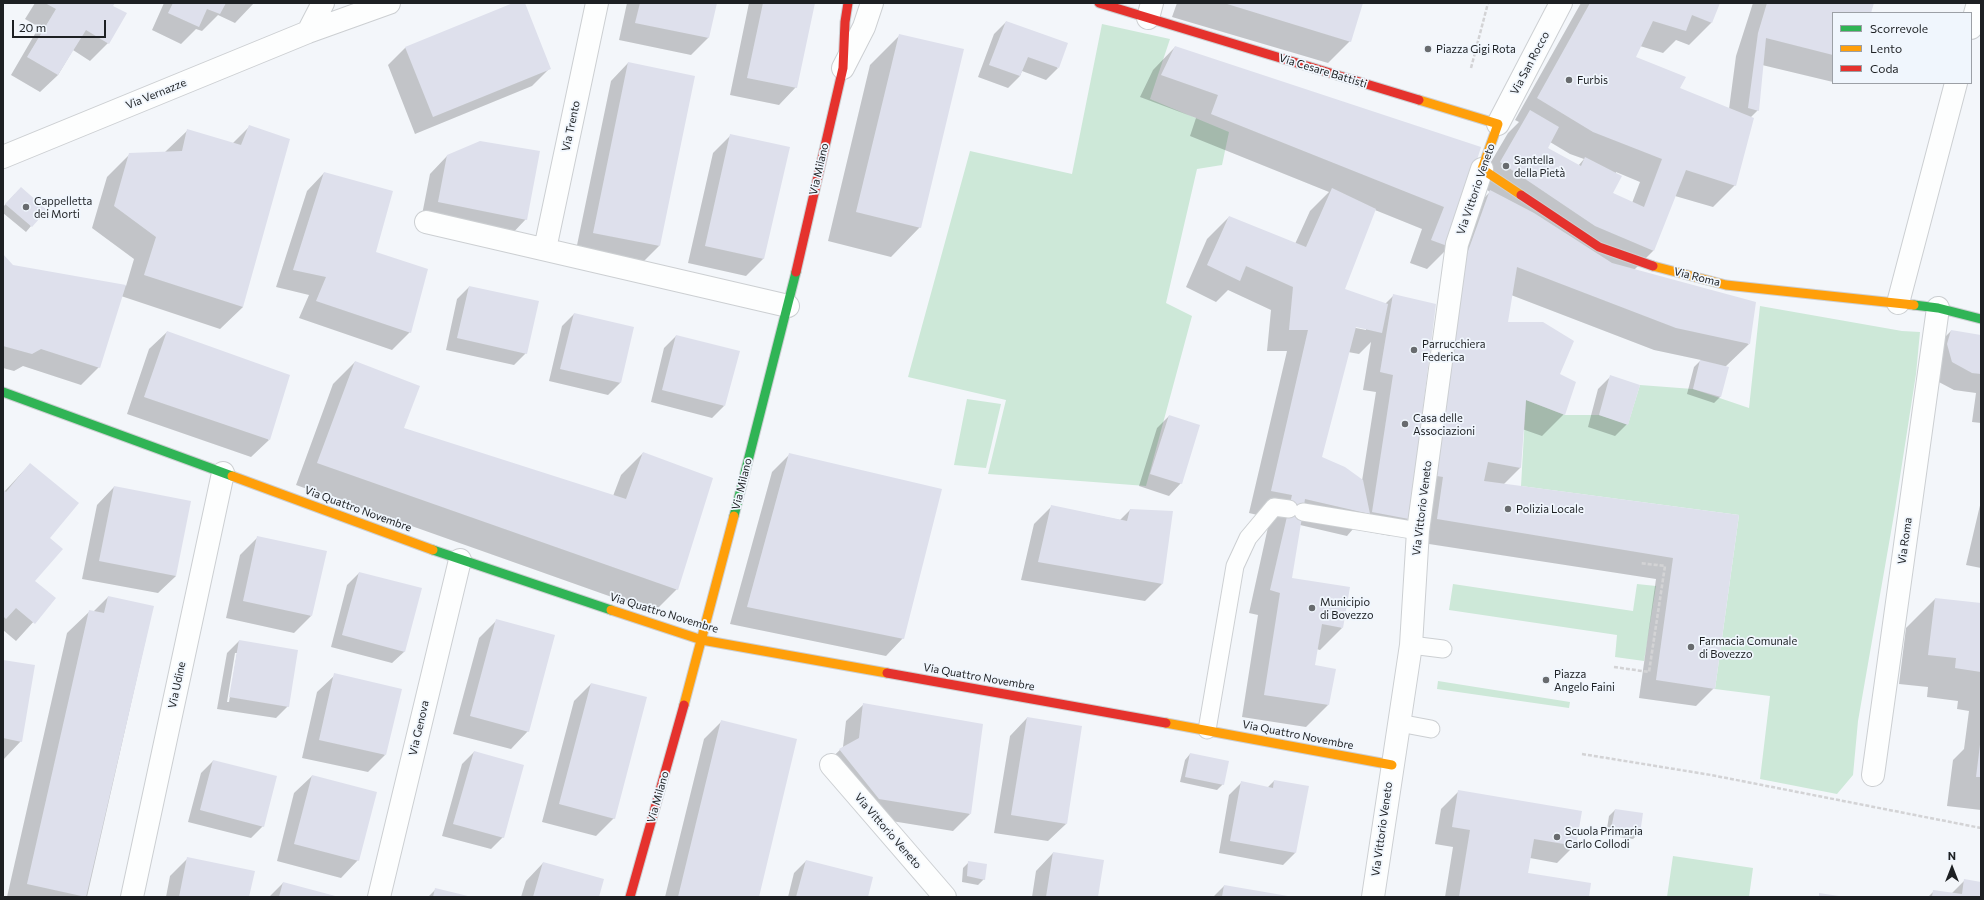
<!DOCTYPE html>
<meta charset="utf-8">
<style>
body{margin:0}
#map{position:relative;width:1984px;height:900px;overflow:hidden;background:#f3f6fa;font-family:Commissioner,sans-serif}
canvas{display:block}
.frame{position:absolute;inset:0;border:4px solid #1d2023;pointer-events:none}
.legend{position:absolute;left:1832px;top:12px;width:140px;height:72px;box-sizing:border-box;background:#f0f6fd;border:1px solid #9ca0a6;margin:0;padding:5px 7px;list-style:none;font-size:12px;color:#1d2023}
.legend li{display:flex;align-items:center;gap:8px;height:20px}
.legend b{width:20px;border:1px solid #9ca0a6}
.north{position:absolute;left:1932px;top:848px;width:40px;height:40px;-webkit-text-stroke:3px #f0f6fd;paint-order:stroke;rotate:0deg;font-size:11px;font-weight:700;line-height:16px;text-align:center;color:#1d2023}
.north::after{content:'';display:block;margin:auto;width:14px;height:18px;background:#1d2023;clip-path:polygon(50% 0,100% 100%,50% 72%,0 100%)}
.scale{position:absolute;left:12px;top:20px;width:94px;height:18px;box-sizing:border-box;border:2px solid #1d2023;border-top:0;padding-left:5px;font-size:12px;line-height:14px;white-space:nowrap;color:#1d2023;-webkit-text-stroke:3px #f0f6fd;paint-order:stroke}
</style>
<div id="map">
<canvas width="1984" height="900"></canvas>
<div class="frame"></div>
<ul class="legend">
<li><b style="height:5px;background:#30b455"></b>Scorrevole</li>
<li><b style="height:5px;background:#ff9f0a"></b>Lento</li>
<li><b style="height:5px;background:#e5322d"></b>Coda</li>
</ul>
<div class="north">N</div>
<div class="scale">20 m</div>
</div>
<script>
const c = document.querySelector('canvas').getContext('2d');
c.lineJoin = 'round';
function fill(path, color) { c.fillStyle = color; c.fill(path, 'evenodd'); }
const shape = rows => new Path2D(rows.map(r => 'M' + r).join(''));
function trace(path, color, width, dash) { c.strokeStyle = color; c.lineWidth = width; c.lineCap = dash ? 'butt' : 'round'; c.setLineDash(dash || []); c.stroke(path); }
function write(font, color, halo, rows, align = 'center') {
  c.font = font + ' Commissioner,sans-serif'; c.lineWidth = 3.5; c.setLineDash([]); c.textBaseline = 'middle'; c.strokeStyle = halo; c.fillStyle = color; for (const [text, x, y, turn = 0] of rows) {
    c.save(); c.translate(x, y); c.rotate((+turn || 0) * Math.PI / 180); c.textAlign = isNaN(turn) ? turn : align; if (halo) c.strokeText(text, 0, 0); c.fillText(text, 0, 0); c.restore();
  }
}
fill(shape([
 [1102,24,1170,39,1150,99,1229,132,1222,165,1197,169,1166,303,1192,316,1146,486,988,474,1006,400,908,377,970,151,1072,174],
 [1760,306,1902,331,1920,332,1916,374,1895,509,1858,721,1853,775,1837,794,1760,779,1770,696,1715,689,1739,515,1521,486,1526,400,1565,415,1599,415,1628,424,1640,385,1693,389,1749,408],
 [967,399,1001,404,986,468,954,465],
 [1453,584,1633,611,1637,584,1656,586,1644,661,1615,657,1617,635,1449,610],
 [1438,681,1570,702,1569,708,1437,689],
 [1673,856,1753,868,1749,897,1667,897]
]), '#cde8d8');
fill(shape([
 [35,3,114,3,112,6,108,43,90,61,73,50,58,75,40,92,11,75,39,27,25,19],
 [164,3,254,3,235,23,218,15,202,31,196,29,181,44,152,30],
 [516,3,524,3,550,68,532,86,415,134,388,65,405,48],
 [627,3,716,3,708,38,691,55,619,40],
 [749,3,814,3,796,87,779,105,730,95],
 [1177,3,1362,3,1350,41,1328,63,1172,17],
 [1581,3,1719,3,1711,23,1689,45,1676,40,1663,53,1640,46,1634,57,1678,89,1729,109,1736,56,1753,3,1873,3,1870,13,1833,13,1833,82,1762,65,1758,110,1751,117,1735,185,1713,207,1675,196,1653,251,1634,270,1749,344,1725,367,1728,368,1720,397,1714,403,1687,394,1694,367,1701,360,1654,350,1511,295,1507,323,1559,375,1564,414,1542,436,1522,429,1520,468,1503,485,1738,516,1714,688,1696,706,1639,698,1656,579,1416,542,1468,214,1490,192,1478,184,1508,133,1519,122,1515,120],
 [1550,142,1570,154,1584,159,1578,166,1547,148],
 [1616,172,1640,182,1632,203,1612,193],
 [1006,22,1058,68,1046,80,1022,71,1020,76,1008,88,978,77,994,34],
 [900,35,920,227,891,257,828,241,870,65],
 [1175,47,1480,148,1449,247,1427,269,1410,263,1422,229,1375,210,1343,290,1385,304,1394,295,1408,519,1391,536,1353,529,1347,536,1300,525,1291,579,1342,628,1320,650,1316,649,1314,666,1328,705,1306,727,1242,717,1258,615,1249,613,1270,518,1249,513,1287,351,1267,351,1271,310,1228,290,1216,302,1186,287,1207,239,1229,217,1295,244,1310,211,1329,192,1190,136,1196,118,1140,97,1153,70],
 [1351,326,1366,328,1366,330,1351,327],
 [1371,342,1363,390,1376,392,1362,481,1321,457,1348,352,1359,354],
 [628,63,659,246,642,263,576,250,611,81],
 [250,126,243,307,220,329,121,296,99,367,81,385,23,366,14,371,3,368,3,255,13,266,126,286,134,259,92,228,107,177,130,154,165,152,188,130,232,144],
 [731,135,764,258,746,276,688,263,713,153],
 [447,156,526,219,509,237,421,220,430,174],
 [324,173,375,253,410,332,392,350,299,318,309,295,276,287,307,191],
 [15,194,31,226,26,232,3,213,3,207],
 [469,287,526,353,514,365,446,350,457,299],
 [574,314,633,328,620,383,608,395,549,381,562,326],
 [1951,331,1981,336,1981,423,1972,422,1976,393,1954,390,1935,380,1933,349],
 [167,332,269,440,251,457,127,414,149,349],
 [676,336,724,406,712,418,651,402,664,348],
 [355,362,402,428,613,496,621,475,643,453,677,589,654,612,296,485,333,384],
 [1610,377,1627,424,1615,436,1588,427,1598,389],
 [1169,416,1181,483,1169,496,1139,486,1157,428],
 [790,454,903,638,886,656,730,624,772,472],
 [30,464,48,538,34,581,55,598,16,641,3,630,3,491,4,492],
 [114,487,176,576,158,593,82,579,97,505],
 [1981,501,1981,568,1966,565],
 [1052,506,1120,520,1130,510,1162,584,1145,601,1021,580,1034,524],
 [258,537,311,616,294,633,226,618,240,555],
 [359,573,405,651,392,663,331,647,347,585],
 [108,597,153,607,87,897,7,897,67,633,90,611,93,612],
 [1935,599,1981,604,1981,810,1947,806,1953,760,1964,749,1969,711,1957,709,1958,701,1927,697,1928,687,1899,684,1906,628],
 [497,620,528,731,511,749,453,734,479,638],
 [239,641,288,706,276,718,217,709,227,653],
 [235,653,237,653,229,702,227,702],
 [3,661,21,741,4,759,3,759],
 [335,675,385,755,368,772,302,758,317,692],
 [591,684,614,818,596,836,542,822,574,701],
 [864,704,970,814,953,831,861,816,822,767,843,747,846,721],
 [1027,718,1066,824,1048,841,994,833,1010,736],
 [722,721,758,897,665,897,704,739],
 [474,752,503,837,491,849,442,836,462,764],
 [1190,754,1223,784,1217,790,1180,782,1185,760],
 [213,761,263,826,251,838,188,822,201,773],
 [312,776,358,860,341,878,277,861,294,793],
 [1274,781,1308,787,1295,853,1283,865,1219,853,1229,795,1241,783,1267,788],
 [1459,791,1575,845,1557,863,1530,858,1527,874,1588,897,1445,897,1453,847,1435,844,1441,809],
 [1615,810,1639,833,1633,839,1606,835,1609,816],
 [1053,853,1097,897,1032,897,1036,871],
 [188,858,248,897,166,897,170,876],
 [806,861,867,897,788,897,794,873],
 [969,862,984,879,978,885,962,882,963,868],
 [543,863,598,897,521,897,526,881],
 [1965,880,1981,883,1981,897,1928,897,1934,891,1951,894],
 [283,883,337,897,269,897],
 [1224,886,1287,897,1213,897],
 [435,890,466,897,428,897]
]), '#0003');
fill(shape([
 [45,3,115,3,113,6,127,13,109,44,86,30,58,75,27,57,56,9],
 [173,3,226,3,220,14,207,9,199,27,168,13],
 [513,3,525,3,551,69,433,117,405,47],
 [640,3,717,3,709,38,635,23],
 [763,3,815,3,797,88,747,78],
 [1224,3,1363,3,1351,42],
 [1590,3,1720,3,1712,23,1692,15,1686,31,1653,21,1636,57,1686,77,1680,88,1754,118,1736,186,1686,170,1654,251,1595,226,1500,162,1530,110,1559,127,1548,148,1581,166,1585,157,1622,176,1613,193,1644,207,1662,159,1593,132,1537,98],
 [1767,3,1874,3,1871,13,1833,13,1833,55,1766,38,1759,111,1748,108,1758,33],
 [1006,21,1068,43,1059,68,1028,57,1020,76,989,65],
 [899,34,964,49,921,228,856,212],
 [1175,46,1481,147,1450,247,1431,240,1444,207,1211,114,1218,95,1161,75],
 [628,62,695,76,660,246,593,233],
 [249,125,290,139,243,307,144,275,156,237,114,206,129,153,182,151,187,129,241,145],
 [730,134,790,147,764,259,705,246],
 [480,141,540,151,527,220,438,202,447,155],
 [324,172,393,191,376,252,428,269,411,333,316,301,326,277,293,270],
 [21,187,47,210,32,227,5,204],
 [1332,188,1376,209,1345,289,1388,304,1382,333,1356,327,1322,457,1345,467,1363,480,1370,514,1305,499,1292,578,1350,587,1343,628,1322,624,1315,665,1336,669,1329,705,1264,695,1280,593,1270,590,1292,495,1271,491,1308,330,1289,330,1293,287,1246,266,1240,281,1207,265,1229,216,1306,247],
 [1490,190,1534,213,1612,263,1756,302,1750,344,1676,328,1517,267,1508,322,1543,322,1574,341,1560,374,1576,382,1565,415,1526,400,1521,468,1488,462,1484,481,1739,515,1715,689,1656,680,1673,558,1437,519,1443,477,1437,476,1463,265],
 [3,254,13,265,126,285,100,368,41,349,32,354,3,346],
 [469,286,539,301,527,354,457,338],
 [1393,294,1436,304,1409,519,1372,512,1393,375,1380,372],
 [574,313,634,327,621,383,560,369],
 [1951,330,1981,335,1981,374,1972,373,1952,362,1947,344],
 [167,331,290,375,270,440,144,397],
 [676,335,740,351,725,406,662,390],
 [1700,360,1729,367,1721,397,1693,389],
 [355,361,420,386,404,428,626,499,643,452,713,478,678,590,317,463],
 [1610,375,1640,385,1628,425,1599,415],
 [1169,415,1200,425,1182,484,1150,474],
 [789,453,942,489,904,639,747,607],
 [30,463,79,503,50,538,63,549,35,581,56,598,35,624,16,608,6,619,3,616,3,489,6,492],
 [114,486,191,501,176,576,99,561],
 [1051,505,1127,521,1130,509,1173,511,1163,584,1038,562],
 [257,536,327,551,312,616,243,601],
 [359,572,422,588,405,652,342,635],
 [108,596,154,606,86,897,27,884,89,610,104,613],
 [1935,598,1981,603,1981,672,1955,668,1956,658,1928,655],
 [496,619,555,635,529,732,470,716],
 [239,640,298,650,289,707,229,697],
 [3,660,35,665,22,742,3,738],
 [334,673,402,689,386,755,319,740],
 [591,683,647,697,615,819,559,804],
 [863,703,983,724,971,814,879,799,839,749,859,738],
 [1027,717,1082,726,1067,824,1011,815],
 [721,720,797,739,759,897,678,897],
 [1980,745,1981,745,1981,777,1976,777],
 [474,751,524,765,504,838,453,824],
 [1190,753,1229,761,1224,785,1185,777],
 [213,760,277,776,264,827,200,810],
 [312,775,377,792,359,861,294,844],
 [1274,780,1309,786,1296,853,1230,841,1241,781,1273,788],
 [1458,790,1582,811,1576,846,1534,839,1528,873,1591,883,1589,897,1459,897,1470,830,1452,827],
 [1615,809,1643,813,1640,834,1611,829],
 [1053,852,1104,860,1098,897,1046,897],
 [187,857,255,871,249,897,179,897],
 [806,860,873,877,868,897,796,897],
 [968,861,987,864,985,880,967,876],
 [543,862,604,879,599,897,533,897],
 [1964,879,1981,882,1981,897,1932,897,1933,890,1962,894],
 [283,882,339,897,279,897],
 [1224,885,1288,896,1288,897,1222,897],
 [435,888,468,896,468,897,433,897],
 [1819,893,1839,896,1839,897,1819,897]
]), '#dee0ec');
const lane = shape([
 [1303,512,1418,531],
 [1411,645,1443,649],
 [1399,723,1431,729],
 [1207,730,1235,566,1248,538,1274,507,1289,509]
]);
const street = shape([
 [1148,18,1152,3],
 [1971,28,1978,3],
 [308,32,323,3],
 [843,68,864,27,872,3],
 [1498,124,1561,3],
 [3,157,308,32,389,3],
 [426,222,788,306],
 [545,249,597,3],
 [1898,303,1956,83],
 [831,765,945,897],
 [1873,775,1938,308],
 [132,897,223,473],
 [379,897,460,560],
 [1373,897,1411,645,1418,531,1457,244,1482,169]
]);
const fast = shape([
 [1914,305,1938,308,1981,319],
 [3,392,232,476],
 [734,516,796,272],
 [433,550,611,610]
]);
const slow = shape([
 [1419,100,1498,124,1482,169,1521,195],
 [1653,266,1726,285,1914,305],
 [232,476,433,550],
 [611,610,702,640,887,673],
 [684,705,734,516],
 [1166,723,1392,765]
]);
const jam = shape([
 [1099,3,1419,100],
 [1521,195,1599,247,1653,266],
 [796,272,843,68,845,22,848,3],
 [887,673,1166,723],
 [630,897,684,705]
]);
trace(lane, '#cccfd2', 19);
trace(street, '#cccfd2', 24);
trace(fast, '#cccfd2', 11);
trace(slow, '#cccfd2', 11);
trace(jam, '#cccfd2', 11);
trace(shape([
 [1471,68,1488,3],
 [1614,667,1649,672,1665,566,1640,563],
 [1582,754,1711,775,1981,828]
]), '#d3d3d5', 2.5, [4, 2]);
trace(lane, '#fdfefe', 17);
trace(street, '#fdfefe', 22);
trace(fast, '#30b455', 9);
trace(slow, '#ff9f0a', 9);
trace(jam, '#e5322d', 9);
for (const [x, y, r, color] of [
 [1428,49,4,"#686b6e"],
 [1569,80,4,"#686b6e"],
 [1506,166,4,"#686b6e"],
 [26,207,4,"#686b6e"],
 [1414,350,4,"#686b6e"],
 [1405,424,4,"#686b6e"],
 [1508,509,4,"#686b6e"],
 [1312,608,4,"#686b6e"],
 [1691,647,4,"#686b6e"],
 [1546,680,4,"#686b6e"],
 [1557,837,4,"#686b6e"]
]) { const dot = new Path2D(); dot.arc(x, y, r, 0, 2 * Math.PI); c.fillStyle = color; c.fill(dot); trace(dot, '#f0f6fd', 1.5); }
write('11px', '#1d2023', '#f0f6fd', [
 ["Piazza Gigi Rota",1436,49],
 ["Furbis",1577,80],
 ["Santella",1514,160],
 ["della Pietà",1514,173],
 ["Cappelletta",34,201],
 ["dei Morti",34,214],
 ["Parrucchiera",1422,344],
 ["Federica",1422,357],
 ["Casa delle",1413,418],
 ["Associazioni",1413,431],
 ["Polizia Locale",1516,509],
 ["Municipio",1320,602],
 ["di Bovezzo",1320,615],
 ["Farmacia Comunale",1699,641],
 ["di Bovezzo",1699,654],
 ["Piazza",1554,674],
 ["Angelo Faini",1554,687],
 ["Scuola Primaria",1565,831],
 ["Carlo Collodi",1565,844]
], 'left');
write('11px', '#1d2023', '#f0f6fd', [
 ["Via San Rocco",1530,63,-62],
 ["Via Cesare Battisti",1323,71,17],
 ["Via Vernazze",156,94,-22],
 ["Via Trento",571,126,-78],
 ["Via Milano",819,169,-77],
 ["Via Vittorio Veneto",1476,189,-71],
 ["Via Roma",1697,277,14],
 ["Via Milano",742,484,-76],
 ["Via Vittorio Veneto",1422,508,-83],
 ["Via Quattro Novembre",358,509,20],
 ["Via Roma",1905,541,-82],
 ["Via Quattro Novembre",664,613,17],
 ["Via Quattro Novembre",979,677,10],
 ["Via Udine",177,685,-78],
 ["Via Genova",419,728,-77],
 ["Via Quattro Novembre",1298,735,11],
 ["Via Milano",658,797,-74],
 ["Via Vittorio Veneto",1382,829,-82],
 ["Via Vittorio Veneto",888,831,49]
]);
</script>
